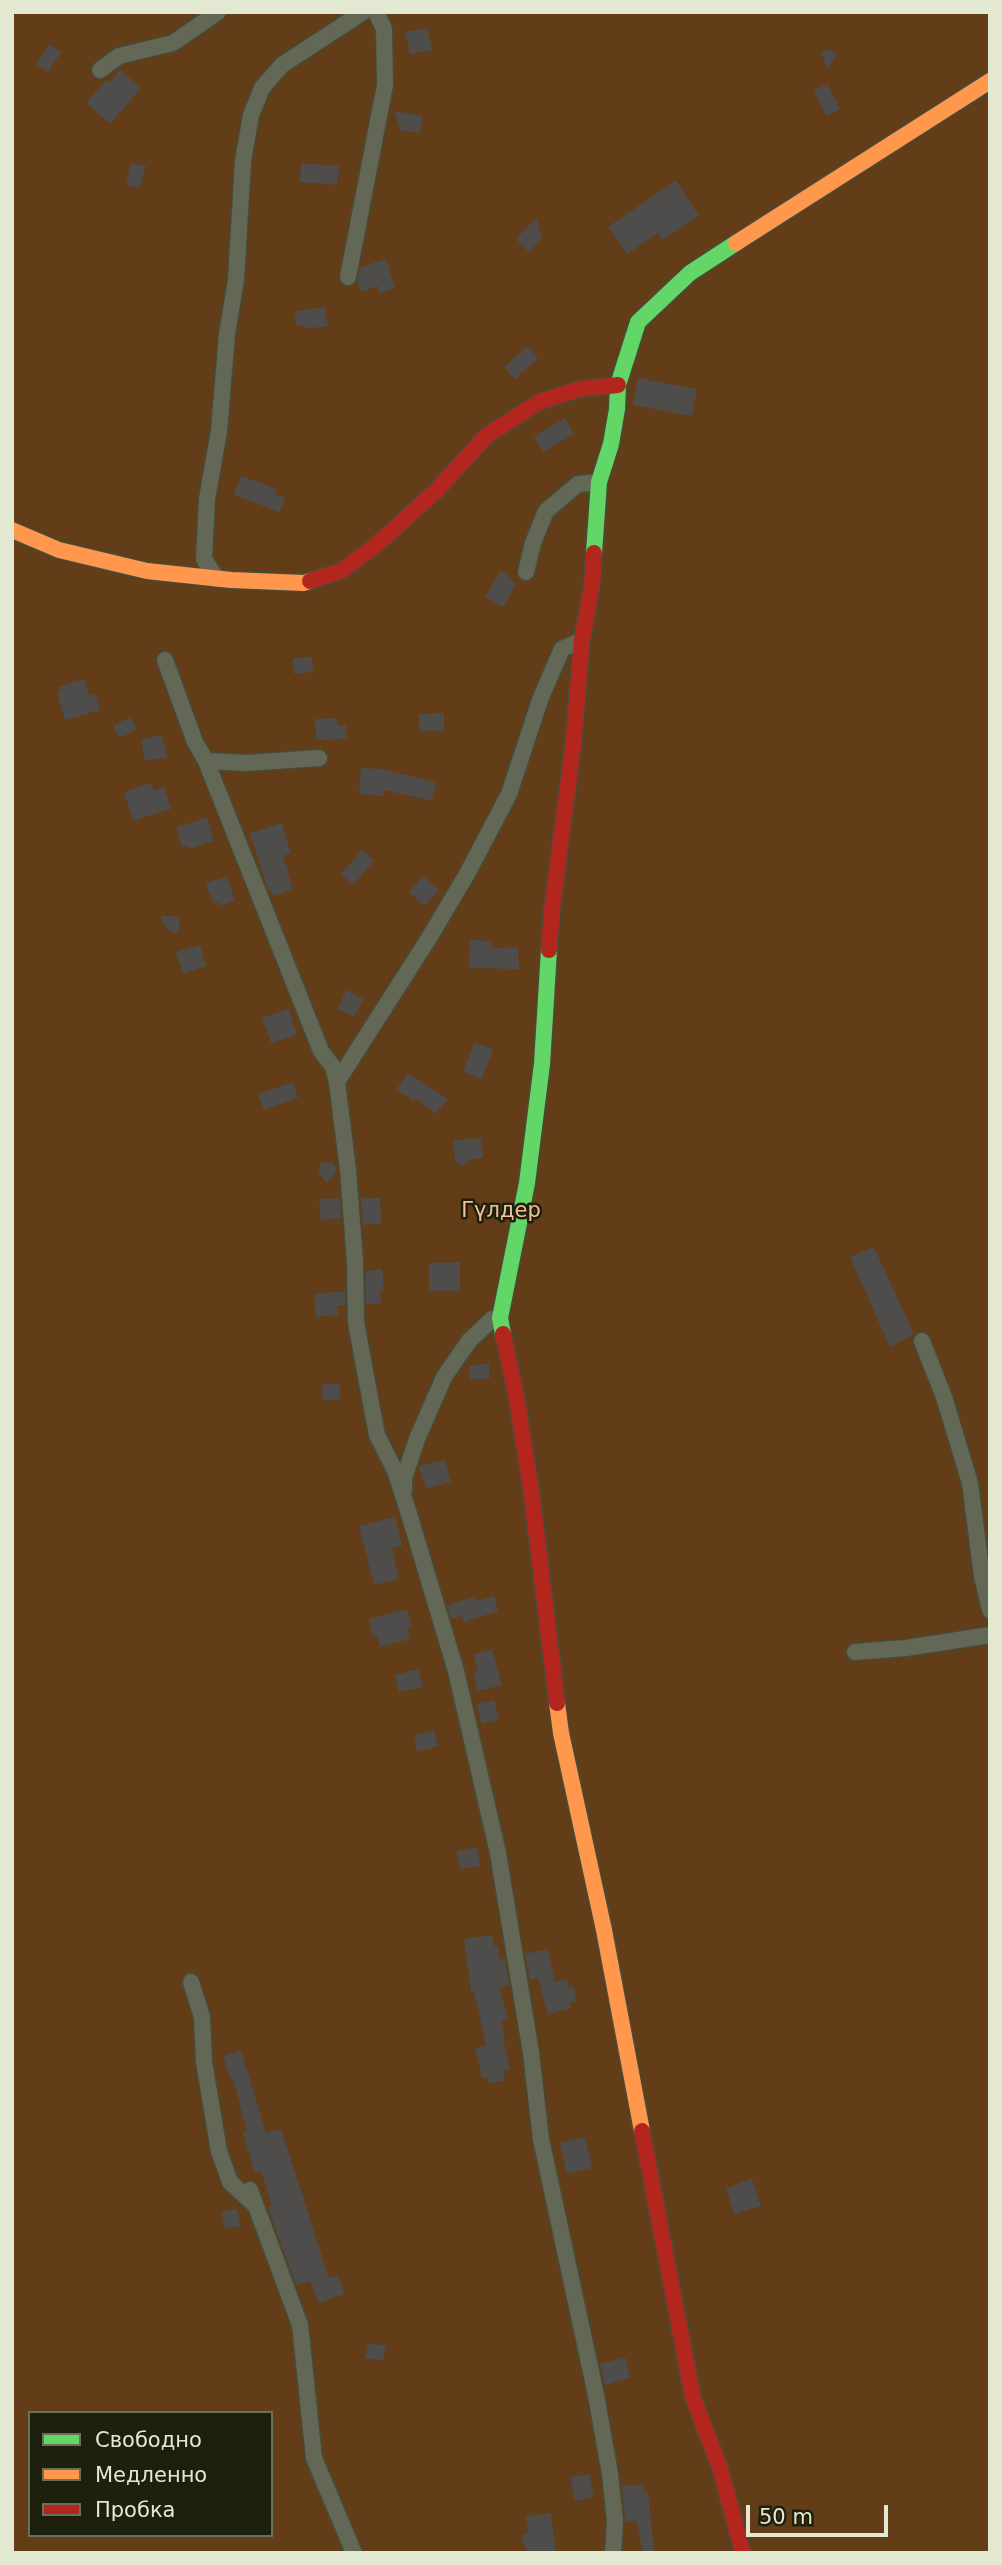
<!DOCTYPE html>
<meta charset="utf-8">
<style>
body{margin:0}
#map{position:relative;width:1002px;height:2565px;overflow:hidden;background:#2c3018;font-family:"DejaVu Sans",sans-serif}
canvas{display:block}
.frame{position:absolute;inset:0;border:14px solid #e2e9d0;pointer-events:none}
.legend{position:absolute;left:28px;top:2411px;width:245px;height:126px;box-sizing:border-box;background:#1c200d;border:2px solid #6b705b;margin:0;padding:9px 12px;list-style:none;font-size:21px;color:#e2e9d0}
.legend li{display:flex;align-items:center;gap:14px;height:35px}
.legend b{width:35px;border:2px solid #6b705b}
.scale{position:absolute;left:746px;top:2505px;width:142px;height:32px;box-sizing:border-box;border:4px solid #e2e9d0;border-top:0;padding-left:9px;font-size:21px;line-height:24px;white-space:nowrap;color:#e2e9d0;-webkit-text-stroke:5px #1c200d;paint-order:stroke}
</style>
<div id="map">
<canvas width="1002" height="2565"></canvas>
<div class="frame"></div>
<ul class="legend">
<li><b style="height:9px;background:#63d668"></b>Свободно</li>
<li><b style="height:9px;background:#ff974d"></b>Медленно</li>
<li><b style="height:9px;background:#b3261e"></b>Пробка</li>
</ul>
<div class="scale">50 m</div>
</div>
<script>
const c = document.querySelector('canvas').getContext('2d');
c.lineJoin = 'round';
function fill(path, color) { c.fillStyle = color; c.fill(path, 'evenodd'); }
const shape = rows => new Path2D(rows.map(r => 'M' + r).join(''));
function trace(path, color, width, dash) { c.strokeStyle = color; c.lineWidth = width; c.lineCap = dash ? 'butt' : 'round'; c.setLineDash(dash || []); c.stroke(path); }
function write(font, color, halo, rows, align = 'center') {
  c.font = font + ' "DejaVu Sans",sans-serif'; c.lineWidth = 5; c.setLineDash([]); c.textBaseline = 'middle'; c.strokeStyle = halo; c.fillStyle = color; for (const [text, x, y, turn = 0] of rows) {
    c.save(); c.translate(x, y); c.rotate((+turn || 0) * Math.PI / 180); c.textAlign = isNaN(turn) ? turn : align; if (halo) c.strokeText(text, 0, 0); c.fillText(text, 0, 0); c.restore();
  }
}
fill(shape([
 [12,12,990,12,990,2553,12,2553],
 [30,2413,271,2413,271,2535,30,2535]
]), '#623d18');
fill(shape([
 [427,28,432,50,410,54,405,32],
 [49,44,61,52,48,72,36,64],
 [828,49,837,53,828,70,821,52],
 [120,70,141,88,110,124,86,103,106,80,109,83],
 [828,84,840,109,826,116,814,90],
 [394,111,423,116,420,133,400,130],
 [131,163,146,166,140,188,126,185],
 [301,163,339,166,337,185,300,182],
 [676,180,699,216,662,240,658,233,627,254,608,227],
 [536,218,542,238,529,252,516,239],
 [386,259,395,288,380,293,378,286,361,292,357,281,361,267],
 [325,307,328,326,304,329,304,325,296,326,295,311],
 [528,346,538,358,515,379,504,367],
 [638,378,697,389,692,416,633,405],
 [565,418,574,434,543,452,534,436],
 [241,476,277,489,275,494,285,497,280,512,234,495],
 [501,570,516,584,503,607,485,597],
 [312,657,313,672,294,674,293,658],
 [85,679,89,696,96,694,100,710,65,720,57,692,60,691,59,686],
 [444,713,444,731,419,731,419,714],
 [131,717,137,730,119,738,113,725],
 [337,718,337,725,346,725,347,739,316,740,315,719],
 [162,735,167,757,145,761,141,739],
 [361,768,381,769,436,782,432,801,384,790,384,796,359,794],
 [151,783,154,791,164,787,171,809,133,821,124,792],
 [207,818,214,841,189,849,188,845,182,847,176,827],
 [282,823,291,853,283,856,293,890,273,896,271,889,268,890,267,886,250,833],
 [362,850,374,861,353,885,341,874],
 [423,876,439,890,424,906,409,892],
 [227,877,235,901,220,906,218,902,213,904,206,883],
 [160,915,178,917,180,922,177,934,166,929],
 [470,940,492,941,491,948,518,947,519,969,469,968],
 [200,945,206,966,183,974,176,952],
 [347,990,364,999,354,1017,337,1009],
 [289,1009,297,1035,271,1043,262,1018],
 [474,1042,493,1049,482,1079,463,1072],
 [408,1073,448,1099,435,1114,416,1098,414,1101,396,1090],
 [293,1082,298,1098,264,1110,258,1094],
 [481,1138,483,1158,471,1159,465,1165,459,1165,455,1161,453,1140],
 [324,1161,333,1163,336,1169,334,1175,327,1183,318,1172,320,1164],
 [340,1198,341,1218,321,1220,319,1199],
 [361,1198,380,1198,381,1224,363,1225],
 [874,1247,914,1334,890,1347,850,1257],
 [460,1262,460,1291,429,1291,429,1263],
 [382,1269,384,1290,380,1291,381,1303,366,1304,366,1271],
 [345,1291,345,1305,337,1306,338,1315,316,1317,314,1294],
 [489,1364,490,1378,470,1380,469,1365],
 [339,1383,341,1399,323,1401,321,1385],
 [445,1460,451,1482,426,1489,419,1466],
 [395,1517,402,1546,392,1548,399,1579,374,1585,359,1526],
 [494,1596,498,1611,464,1622,462,1616,451,1619,447,1605,474,1597,475,1601],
 [407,1609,412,1626,407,1627,410,1639,380,1647,377,1635,373,1637,369,1619],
 [492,1649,502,1685,478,1691,473,1673,478,1672,474,1654],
 [418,1669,423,1687,399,1692,395,1675],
 [494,1700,499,1720,482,1724,477,1704],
 [434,1730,438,1746,417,1752,414,1735],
 [477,1847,480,1866,460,1869,457,1851],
 [492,1935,494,1946,498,1946,500,1960,505,1958,509,1985,500,1989,508,2019,501,2021,505,2037,503,2037,510,2070,503,2071,505,2080,489,2084,488,2077,482,2078,475,2048,486,2045,474,1991,471,1992,464,1939],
 [548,1949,555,1982,567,1979,569,1987,573,1986,577,2001,570,2003,571,2008,548,2014,538,1978,530,1980,525,1954],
 [241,2050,266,2133,281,2129,329,2278,338,2275,344,2294,319,2303,310,2281,296,2285,268,2207,272,2206,261,2171,255,2173,243,2133,247,2131,233,2079,231,2080,223,2056],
 [585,2137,592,2168,567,2174,560,2143],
 [752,2179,761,2206,734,2214,726,2188],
 [237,2209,241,2226,225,2229,221,2212],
 [368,2343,386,2346,383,2361,365,2358],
 [625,2357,630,2378,605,2385,600,2364],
 [589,2474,594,2497,575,2501,570,2477],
 [643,2484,644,2493,648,2492,654,2553,643,2553,636,2521,625,2522,622,2486],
 [551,2513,556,2551,529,2553,521,2541,522,2535,528,2532,526,2516]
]), '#4e4d4b');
const street = shape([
 [100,70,119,56,173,43,218,12],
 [348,277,385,85,384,29,376,12],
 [526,572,533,543,546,511,578,484,599,482],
 [217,579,204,559,207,499,219,431,227,334,236,280,243,161,251,115,262,88,282,65,363,12],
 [165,660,195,742,206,761,321,1051,333,1067,337,1082,348,1170,355,1261,356,1322,364,1366,377,1435,396,1473,409,1514,456,1671,498,1853,531,2053,541,2139,596,2395,610,2474,615,2521,613,2553],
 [206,761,247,763,319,758],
 [337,1082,429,938,467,874,509,794,541,697,562,649,582,640],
 [922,1341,944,1397,970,1483,982,1576,990,1610],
 [404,1489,404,1478,417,1439,444,1377,469,1341,492,1319,500,1318],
 [855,1652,906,1648,990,1635],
 [191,1982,202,2017,204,2062,219,2151,230,2182,255,2205],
 [250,2190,300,2325,314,2458,354,2553]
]);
const fast = shape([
 [594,553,599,482,611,444,617,409,618,385,638,322,690,273,736,243],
 [503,1334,500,1318,527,1183,542,1064,549,950]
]);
const slow = shape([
 [736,243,990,81],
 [12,530,59,550,147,571,231,580,304,583,310,581],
 [557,1703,561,1733,604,1930,642,2131]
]);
const jam = shape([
 [310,581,341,571,375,546,437,490,486,436,539,402,579,389,618,385],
 [549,950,552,909,573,746,582,640,592,585,594,553],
 [503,1334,517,1400,532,1497,557,1703],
 [642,2131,693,2398,720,2468,743,2553]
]);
trace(street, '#474c38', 19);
trace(fast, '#474c38', 19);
trace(slow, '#474c38', 19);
trace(jam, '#474c38', 19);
trace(street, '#636755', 16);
trace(fast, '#63d668', 16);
trace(slow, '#ff974d', 16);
trace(jam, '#b3261e', 16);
write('21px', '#f3c19a', '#1c200d', [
 ["Гүлдер",501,1212]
]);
</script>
